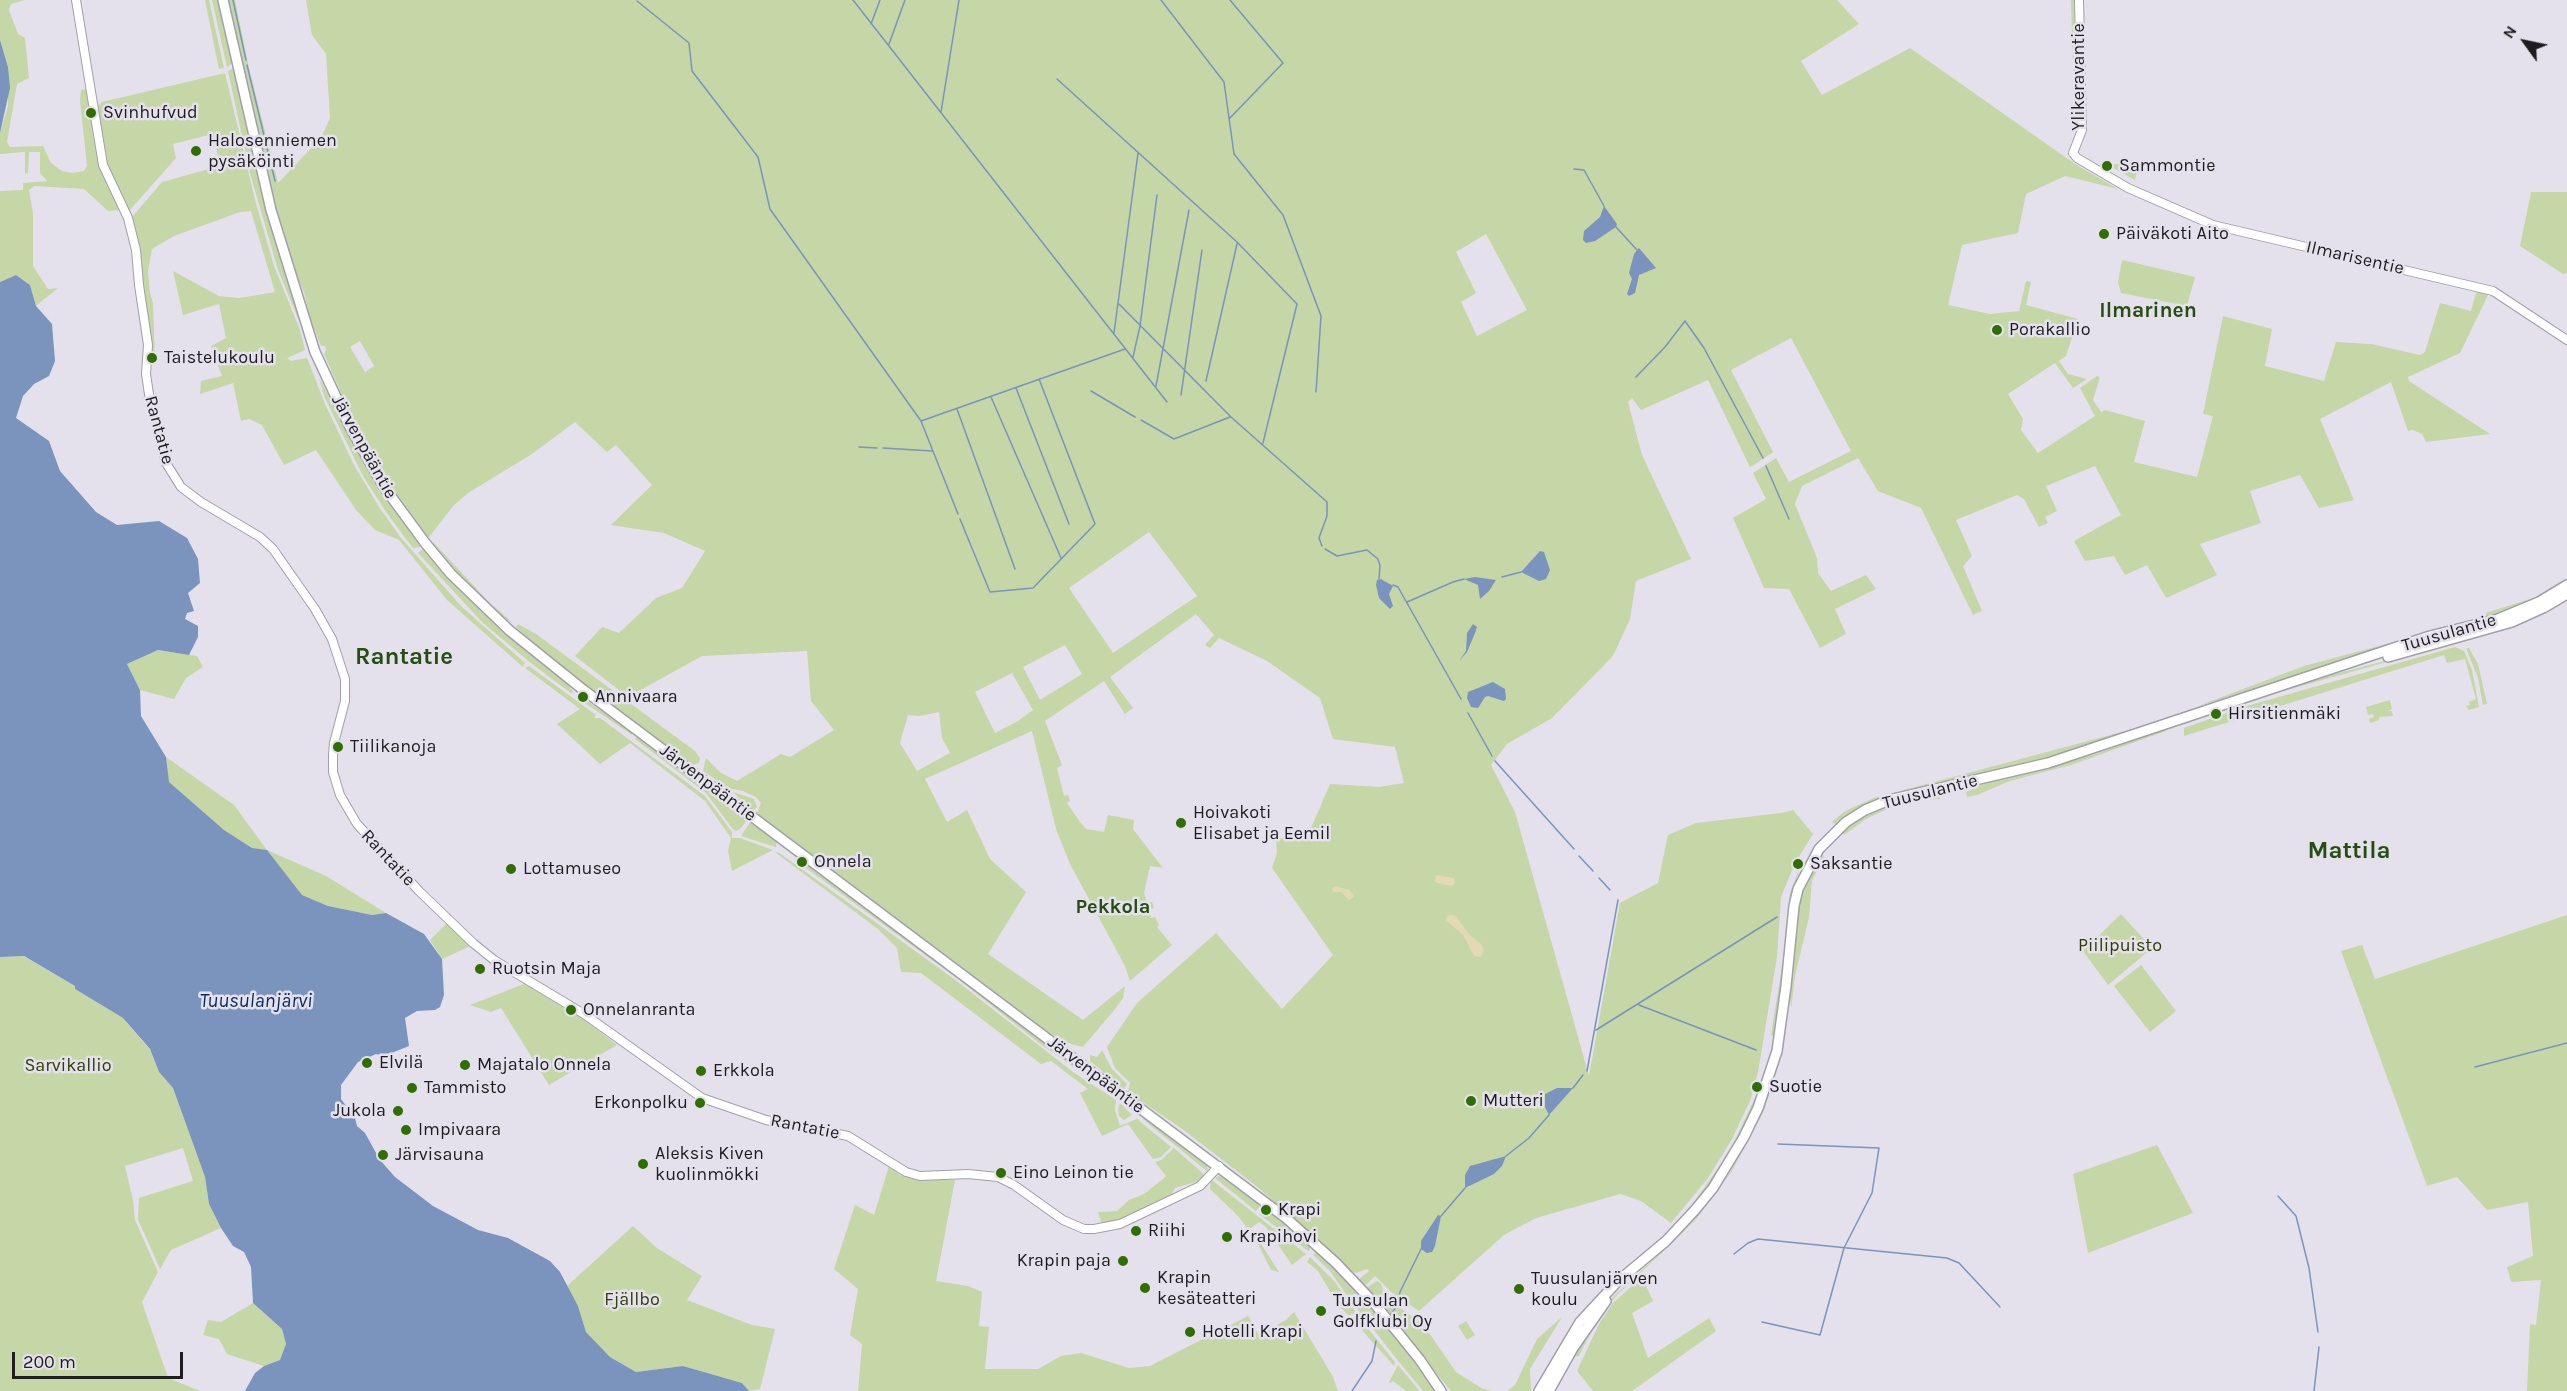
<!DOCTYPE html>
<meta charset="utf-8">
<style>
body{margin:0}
#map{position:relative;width:2567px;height:1391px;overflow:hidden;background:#e4e1ec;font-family:Karla,sans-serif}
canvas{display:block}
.north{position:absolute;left:2495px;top:12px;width:60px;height:60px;-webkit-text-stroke:4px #e4e1ec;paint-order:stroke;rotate:303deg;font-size:16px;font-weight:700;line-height:24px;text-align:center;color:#1d1c20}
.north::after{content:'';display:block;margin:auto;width:21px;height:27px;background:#1d1c20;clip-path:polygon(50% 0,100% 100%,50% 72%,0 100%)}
.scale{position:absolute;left:12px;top:1352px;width:171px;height:27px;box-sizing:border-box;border:3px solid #1d1c20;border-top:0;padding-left:8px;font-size:18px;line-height:21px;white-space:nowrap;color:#1d1c20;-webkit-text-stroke:4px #e4e1ec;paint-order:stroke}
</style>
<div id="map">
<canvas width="2567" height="1391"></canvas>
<div class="north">N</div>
<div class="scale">200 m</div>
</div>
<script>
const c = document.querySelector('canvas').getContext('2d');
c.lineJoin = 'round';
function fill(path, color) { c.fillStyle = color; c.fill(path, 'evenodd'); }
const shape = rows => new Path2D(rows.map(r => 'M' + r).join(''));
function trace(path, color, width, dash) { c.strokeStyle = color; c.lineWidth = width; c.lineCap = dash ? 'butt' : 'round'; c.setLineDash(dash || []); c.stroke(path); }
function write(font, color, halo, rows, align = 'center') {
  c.font = font + ' Karla,sans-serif'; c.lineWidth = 5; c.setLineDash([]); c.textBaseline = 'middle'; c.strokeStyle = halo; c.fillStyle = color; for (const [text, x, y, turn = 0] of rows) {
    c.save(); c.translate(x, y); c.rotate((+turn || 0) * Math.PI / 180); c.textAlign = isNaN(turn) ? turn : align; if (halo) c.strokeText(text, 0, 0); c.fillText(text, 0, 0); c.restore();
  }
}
fill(shape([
 [0,0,25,0,11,4,9,10,18,34,25,38,29,78,17,84,7,142,10,147,43,146,51,163,62,171,72,173,84,171,87,166,80,100,81,90,87,89,95,145,101,169,120,210,108,211,84,189,34,186,29,190,33,213,33,266,48,289,58,288,36,306,30,285,16,275,0,282,0,191,23,190,23,183,47,181,40,173,40,152,29,152,28,173,25,174,25,152,0,154,0,133,8,106,8,67,0,40],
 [205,0,209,0,224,68,219,69],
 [212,0,220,0,233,62,227,67],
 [228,0,235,0,249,68,278,183,321,138,330,118,326,54,312,35,306,0,1837,0,1859,24,1801,61,1822,95,1910,48,2075,164,2118,189,2065,176,2026,194,2018,233,1962,245,1948,305,1990,314,2019,311,2026,281,2031,282,2026,305,2078,319,2066,356,2059,361,2068,374,2087,379,2073,388,2055,363,2008,394,2023,419,2021,430,2038,453,2095,416,2080,388,2097,376,2100,377,2093,400,2101,412,2105,410,2145,421,2134,462,2197,477,2213,416,2203,414,2223,316,2272,329,2265,366,2324,381,2336,342,2371,344,2420,355,2425,352,2440,303,2471,311,2477,290,2489,293,2460,353,2408,377,2409,381,2490,434,2426,442,2422,434,2413,430,2408,431,2391,382,2320,419,2354,500,2319,508,2300,475,2250,491,2261,523,2200,544,2217,575,2166,598,2147,565,2125,575,2114,556,2085,561,2074,541,2121,515,2095,466,2046,486,2057,511,2045,517,2048,523,2039,527,2024,499,2017,495,1956,520,1972,556,1963,566,1982,611,1973,615,1921,508,1878,491,1858,458,1802,486,1795,504,1817,558,1818,573,1831,591,1866,575,1876,589,1835,609,1846,634,1820,648,1789,589,1764,588,1733,518,1766,499,1753,473,1776,458,1789,482,1851,451,1791,338,1731,370,1773,452,1754,465,1750,467,1708,380,1641,410,1632,398,1628,402,1642,455,1691,559,1636,581,1630,619,1613,656,1552,718,1507,744,1491,765,1515,812,1589,1076,1620,903,1658,883,1668,835,1696,823,1781,813,1793,810,1813,834,1795,863,1781,897,1777,957,1758,1072,1750,1101,1732,1139,1708,1178,1671,1223,1641,1201,1620,1194,1536,1218,1504,1235,1419,1311,1391,1292,1375,1276,1364,1287,1358,1280,1369,1271,1367,1269,1356,1273,1350,1271,1260,1189,1185,1131,1128,1092,1130,1083,1115,1068,1107,1047,1137,1003,1216,933,1282,1009,1333,955,1272,868,1277,853,1276,840,1311,828,1330,784,1379,787,1404,783,1395,747,1333,739,1320,698,1267,661,1219,638,1210,648,1205,645,1214,635,1196,614,1110,677,1133,708,1125,714,1104,681,1045,721,1062,765,1057,768,1064,796,1068,795,1070,801,1067,803,1080,822,1086,829,1104,832,1108,815,1134,820,1133,829,1163,868,1150,866,1144,893,1147,903,1152,902,1154,908,1149,910,1151,918,1155,917,1159,925,1157,927,1172,945,1130,981,1125,966,1070,864,1056,829,1032,731,925,779,947,822,967,810,990,859,1026,892,988,954,1083,1020,1125,986,1123,998,1115,1009,1083,1047,1071,1044,1048,1032,757,813,761,803,756,797,743,791,728,788,703,771,706,758,721,773,737,781,781,754,790,757,834,730,811,701,807,651,702,656,628,697,575,656,602,627,619,633,656,598,682,588,705,551,664,533,611,525,652,485,616,445,607,452,575,422,532,454,468,493,454,505,429,537,425,537,398,499,360,436,324,354,326,350,325,346,321,346,310,318,304,292,292,267,269,184],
 [1486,234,1527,310,1477,336,1461,302,1476,293,1456,252],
 [360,341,374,366,365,372,350,347],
 [1149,532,1197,596,1113,653,1069,588],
 [1065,645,1082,674,1040,700,1023,667],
 [1012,673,1033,710,1018,721,995,733,975,692],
 [939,712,942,738,950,753,917,771,900,743,908,715,920,716],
 [2071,0,2074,0,2077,131,2075,132],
 [232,69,235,70,267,206,300,323,278,270,250,173,228,71],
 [225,73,255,200,274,266,300,330,305,350,287,358,291,361,307,358,325,404,354,465,379,507,401,538,461,606,525,663,523,667,447,600,399,540,375,530,356,510,316,450,284,465,262,425,249,419,241,421,233,383,200,394,201,381,222,376,211,346,226,338,219,304,183,315,173,271,219,296,239,298,275,292,251,211,240,212,174,236,152,249,148,271,150,293,153,303,155,362,143,364,143,340,133,258,140,254,132,217,162,182,220,166,213,134,173,144,176,158,129,211,104,158,97,107,102,102],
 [2139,162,2135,180,2108,165],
 [2531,192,2567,192,2567,273,2563,274,2520,246],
 [2122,260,2195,277,2187,306,2121,293,2118,282],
 [319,378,364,462,383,493,421,545,420,547,413,548,386,512,363,476,324,396],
 [433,542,490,603,513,623,498,615,460,577,434,547],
 [423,549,483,613,565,681,574,693,571,693,532,664,482,622,418,553],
 [2567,579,2567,581,2542,597,2486,619,2486,613,2542,595],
 [518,624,536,634,695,751,700,758,699,763,693,765,687,761,547,656,516,627],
 [2424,634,2352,660,2198,706,2304,666],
 [2454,643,2280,692,2220,712,2238,704,2331,675],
 [2455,647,2464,651,2472,670,2479,707,2469,710,2466,706,2470,705,2469,702,2476,699,2465,659,2447,663,2444,655,2184,736,2184,728,2247,706],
 [2466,648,2469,648,2478,664,2487,704,2483,705,2478,678],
 [158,650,197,656,203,667,186,678,174,699,140,690,127,664],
 [529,666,596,715,594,718,600,718,705,796,732,832,732,838,740,838,773,850,732,871,728,851,731,838,705,801,630,743,600,764,557,724,580,709,525,668],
 [584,699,633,732,632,735,582,701],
 [2390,700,2392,709,2388,711,2392,711,2393,716,2379,717,2379,720,2370,723,2369,719,2374,717,2373,714,2368,715,2366,707],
 [2133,729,2121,736,2037,763,1875,800,1850,813,1835,824,1832,822,1845,811,1874,798],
 [2166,729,2166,731,2071,765,2010,781,1977,795,1967,797,1966,792,1985,783,2093,755],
 [638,736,748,819,740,829,736,831,732,828,706,793,635,739],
 [166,757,234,805,267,850,326,876,386,913,372,915,328,906,302,895,267,851,252,848,224,830,168,782],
 [733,792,754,799,757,807,753,811],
 [1935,794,1939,794,1940,799,1915,800,1893,806,1866,819,1844,835,1842,833,1855,822,1883,807],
 [751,821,777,840,776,847,741,836],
 [778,852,954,979,1073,1072,1116,1100,1115,1110,1120,1126,1137,1119,1171,1147,1161,1157,1153,1159,1128,1124,1102,1136,1080,1093,1088,1089,1051,1061,1041,1064,921,973,901,972,897,948,878,929,776,853],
 [1822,855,1824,856,1812,881,1809,917,1795,976,1791,1009,1790,996,1797,913,1802,894],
 [803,862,819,872,1011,1016,1096,1081,1095,1082,1039,1043,958,979,802,865],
 [1799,869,1789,911,1786,950,1784,950,1790,893],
 [2121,914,2152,948,2108,985,2083,951],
 [2567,915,2567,1391,2527,1391,2530,1324,2536,1325,2541,1280,2511,1282,2507,1267,2533,1256,2528,1202,2487,1210,2457,1177,2427,1186,2341,951,2362,945,2375,979],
 [449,921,473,945,442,959,430,940],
 [1784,954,1781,998,1773,1036,1771,1035],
 [23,956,75,986,75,989,123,1018,150,1050,159,1072,173,1088,205,1177,209,1204,221,1228,171,1250,160,1269,138,1219,139,1198,193,1181,183,1148,125,1166,133,1200,135,1220,158,1272,142,1302,168,1378,200,1391,0,1391,0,957],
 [2141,965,2176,1011,2150,1032,2114,986],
 [524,984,583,1019,617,1045,549,1085,501,1008,491,1012,470,1005],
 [1102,1050,1112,1069,1127,1084,1124,1089,1090,1061,1090,1055,1097,1057],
 [1778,1067,1763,1113,1732,1171,1697,1218,1673,1242,1707,1204,1731,1171,1762,1112],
 [1757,1094,1744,1130,1709,1187,1693,1207,1664,1236,1692,1205,1728,1154],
 [1120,1103,1132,1115,1124,1120,1119,1116,1118,1109],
 [1126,1103,1207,1163,1208,1172,1150,1125],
 [2157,1145,2193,1213,2088,1253,2073,1174],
 [1174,1148,1206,1176,1205,1177,1199,1181,1175,1188,1172,1194,1123,1219,1102,1225,1098,1212,1117,1211,1129,1200,1144,1194,1163,1179,1166,1176,1155,1162,1161,1160],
 [889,1166,900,1175,918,1180,955,1180,936,1281,968,1286,982,1292,979,1326,989,1327,985,1369,1038,1369,1061,1356,1081,1353,1129,1368,1150,1366,1248,1316,1259,1335,1286,1320,1294,1312,1332,1375,1338,1391,858,1391,862,1344,850,1335,858,1289,834,1269,855,1205,874,1215],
 [1219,1176,1227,1178,1250,1196,1260,1206,1256,1211,1215,1178],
 [1211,1181,1213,1181,1306,1254,1292,1265,1266,1227,1259,1222,1251,1228,1253,1231,1251,1233,1238,1216,1210,1189],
 [1263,1208,1281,1220,1310,1245,1310,1250,1308,1251,1259,1214],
 [633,1226,657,1248,702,1276,687,1300,752,1325,775,1329,760,1389,749,1391,742,1383,683,1366,636,1372,610,1357,586,1332,578,1306,566,1287],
 [1254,1236,1256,1236,1279,1272,1271,1270],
 [1665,1249,1666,1249,1617,1295,1597,1320,1579,1356,1572,1357,1595,1318,1616,1294],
 [1315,1253,1319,1253,1330,1264,1358,1293,1348,1297,1330,1271,1313,1255],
 [1310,1257,1335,1282,1355,1311,1354,1314,1348,1315,1338,1305,1318,1271,1307,1262],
 [1642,1277,1653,1301,1632,1313,1648,1358,1709,1318,1716,1331,1632,1391,1593,1391,1577,1371,1599,1324,1613,1303],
 [1377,1281,1381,1284,1386,1300,1402,1309,1425,1327,1456,1372,1483,1389,1492,1391,1451,1391,1366,1288],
 [1359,1294,1381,1319,1378,1331,1383,1322,1403,1345,1435,1391,1423,1391,1399,1362,1355,1306,1354,1303],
 [253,1303,282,1329,286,1344,280,1360,264,1366,227,1354,219,1339,203,1335,208,1320,221,1322],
 [1357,1315,1395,1362,1394,1366,1351,1318],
 [1562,1317,1530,1369,1531,1391,1507,1391,1515,1385,1537,1339],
 [1466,1321,1475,1335,1467,1340,1458,1326],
 [1398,1365,1418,1389,1419,1391,1406,1391,1393,1381,1391,1383,1389,1382]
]), '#c5d6a7');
fill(shape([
 [1436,875,1454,878,1455,883,1452,886,1437,883,1435,881],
 [1336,886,1350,890,1354,897,1349,900,1341,892,1333,892,1332,888],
 [1451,915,1456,916,1469,934,1481,944,1484,950,1481,957,1474,956,1463,935,1446,920,1447,916]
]), '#e3d9b4');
fill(shape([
 [0,40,8,67,10,88,0,133],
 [1604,206,1617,224,1616,227,1595,241,1586,243,1583,240,1584,231,1600,217],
 [1639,248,1656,268,1639,275,1635,293,1629,296,1627,294,1632,279,1629,273,1634,254],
 [16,275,30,285,36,306,52,324,55,361,49,376,34,384,23,396,16,418,49,441,60,471,96,512,117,525,159,521,187,538,198,559,200,583,188,593,194,611,187,613,185,619,198,626,198,637,189,655,158,650,127,664,140,690,141,716,166,757,169,782,224,830,252,848,267,850,302,895,328,906,372,915,386,913,424,934,442,959,444,995,440,1007,435,1010,417,1011,405,1018,409,1046,384,1056,376,1054,358,1062,341,1085,341,1099,355,1118,357,1126,365,1133,380,1160,395,1177,433,1206,478,1230,508,1238,550,1261,560,1272,578,1306,586,1332,610,1357,636,1372,683,1366,742,1383,749,1391,245,1391,255,1373,264,1366,280,1360,286,1344,282,1329,253,1303,251,1267,244,1252,233,1246,221,1228,209,1204,205,1177,173,1088,159,1072,150,1049,123,1018,75,989,75,986,24,956,0,957,0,282],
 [1540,551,1544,552,1550,570,1546,579,1539,581,1521,572],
 [1475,577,1496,580,1489,591,1480,599,1478,585,1464,579],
 [1381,579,1393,586,1389,594,1393,606,1390,609,1379,598,1376,585,1377,580],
 [1473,624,1477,627,1475,633,1467,652,1459,661,1466,651,1467,633],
 [1493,682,1505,689,1506,699,1504,701,1488,696,1485,697,1478,708,1471,707,1467,698,1468,692],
 [1557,1088,1573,1088,1549,1115,1545,1107,1545,1094],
 [1506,1156,1502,1166,1494,1174,1465,1188,1465,1175,1470,1166],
 [1438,1215,1441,1216,1435,1246,1432,1252,1427,1253,1421,1249,1421,1241]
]), '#7a94be');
trace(shape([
 [233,0,246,60],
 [853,0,1167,402],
 [1161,0,1224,82,1234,154,1283,215,1321,316,1316,392],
 [637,1,689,43,692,71,758,157,770,209,921,421,958,514],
 [871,24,880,0],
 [889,44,905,0],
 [247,65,275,181],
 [1057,79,1237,242,1297,304,1263,443],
 [941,112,959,0],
 [1229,119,1283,63,1230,0],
 [1574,169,1584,170,1604,206],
 [1616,227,1637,250],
 [1119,304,1231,417,1327,502,1327,516,1319,538,1322,546],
 [1114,333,1138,153],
 [1133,357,1140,326,1157,195],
 [1636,377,1665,347,1685,321,1704,348,1763,458],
 [1206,381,1237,244],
 [1156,386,1189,210],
 [1016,388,1069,524],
 [1091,391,1135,417],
 [1181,395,1202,250],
 [991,397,1061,558],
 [957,409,1015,569],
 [1141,420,1174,439,1230,417],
 [921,421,1125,349],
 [859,447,877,448],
 [883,448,932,451],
 [1766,466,1789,519],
 [960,519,990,592,1033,588,1095,524,1039,379],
 [1325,549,1337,556,1367,550,1378,559,1380,566,1379,579],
 [1502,577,1521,572],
 [1393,585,1398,587,1461,699],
 [1407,602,1453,582,1464,579],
 [1468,713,1492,756],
 [1495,761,1574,849],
 [1579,856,1593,871],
 [1599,878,1610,890],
 [1639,1005,1756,1050],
 [1596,1030,1777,917],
 [2475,1067,2567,1043],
 [1587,1071,1618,900],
 [1573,1088,1583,1075],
 [1506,1156,1529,1138,1549,1115],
 [2278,1196,2296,1216,2309,1268,2318,1332],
 [1441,1216,1465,1188],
 [1734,1254,1748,1243,1758,1239,1947,1258,1959,1263,2000,1307],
 [1391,1314,1397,1306,1400,1292,1421,1249],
 [1762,1322,1820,1335,1844,1248,1872,1193,1879,1148,1778,1144],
 [1352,1391,1372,1361,1376,1341],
 [2314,1391,2319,1347]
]), '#7a94be', 1.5);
const minor = shape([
 [76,0,103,165,128,218,136,250,139,285,148,345,146,374,150,401,166,463,181,487,201,502,260,537,273,549,315,609,332,639,345,679,345,701,334,743,333,755,333,772,340,795,357,824,419,891,473,943,494,960,584,1014,702,1098,766,1120,848,1136,906,1172,920,1176,968,1174,998,1177,1014,1185,1063,1220,1084,1229,1094,1229,1120,1224,1200,1186,1219,1166],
 [2073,153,2077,158,2128,188,2213,225,2493,291,2567,340],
 [2073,153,2082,130,2079,0]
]);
const major = shape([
 [223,0,271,210,315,352,350,427,384,487,426,544,451,574,509,630,581,688,1286,1218,1336,1263,1374,1303,1420,1360,1441,1391],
 [2388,657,2512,622,2543,608,2567,594],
 [1539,1391,1580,1322,1618,1281,1666,1241,1695,1210,1713,1188,1744,1137,1758,1108,1777,1051,1786,986,1794,906,1798,889,1819,849,1846,822,1865,810,1889,800,2048,763,2430,636,2498,619,2539,602,2567,585],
 [1549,1391,1573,1348,1606,1301]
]);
trace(minor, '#a19fa9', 10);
trace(major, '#a19fa9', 12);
trace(minor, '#fff', 8);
trace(major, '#fff', 9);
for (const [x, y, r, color] of [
 [91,113,6,"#2f6e01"],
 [196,151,6,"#2f6e01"],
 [2107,166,6,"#2f6e01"],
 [2104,234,6,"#2f6e01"],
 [1997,330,6,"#2f6e01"],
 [152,358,6,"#2f6e01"],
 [583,697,6,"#2f6e01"],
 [2216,714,6,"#2f6e01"],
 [338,747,6,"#2f6e01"],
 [1181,823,6,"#2f6e01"],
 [802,862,6,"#2f6e01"],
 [1798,864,6,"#2f6e01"],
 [511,869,6,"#2f6e01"],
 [480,969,6,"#2f6e01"],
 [571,1010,6,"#2f6e01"],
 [367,1063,6,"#2f6e01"],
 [465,1065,6,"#2f6e01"],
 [701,1071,6,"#2f6e01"],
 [1757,1087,6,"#2f6e01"],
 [412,1088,6,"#2f6e01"],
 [1471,1101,6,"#2f6e01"],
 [700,1103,6,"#2f6e01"],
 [398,1111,6,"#2f6e01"],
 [406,1130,6,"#2f6e01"],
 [383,1155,6,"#2f6e01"],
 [643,1164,6,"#2f6e01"],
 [1001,1173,6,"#2f6e01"],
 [1266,1210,6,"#2f6e01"],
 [1136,1231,6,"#2f6e01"],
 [1227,1237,6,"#2f6e01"],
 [1123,1261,6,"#2f6e01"],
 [1145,1288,6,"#2f6e01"],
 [1519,1289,6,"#2f6e01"],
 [1321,1311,6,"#2f6e01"],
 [1190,1332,6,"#2f6e01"]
]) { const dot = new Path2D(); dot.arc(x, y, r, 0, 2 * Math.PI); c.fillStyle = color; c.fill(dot); trace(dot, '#e4e1ec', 2); }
write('18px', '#1d1c20', '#e4e1ec', [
 ["Ylikeravantie",2079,77,-90],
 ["Ilmarisentie",2355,258,13],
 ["Rantatie",159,430,75],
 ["Järvenpääntie",364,447,61],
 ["Tuusulantie",2449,633,-16],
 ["Järvenpääntie",708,783,37],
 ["Tuusulantie",1930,792,-14],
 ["Rantatie",388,858,47],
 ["Järvenpääntie",1096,1075,37],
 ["Rantatie",805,1127,11]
]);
write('18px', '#1d1c20', '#e4e1ec', [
 ["Svinhufvud",103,113],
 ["Halosenniemen",208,141],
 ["pysäköinti",208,162],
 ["Sammontie",2119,166],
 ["Päiväkoti Aito",2116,234],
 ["Porakallio",2009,330],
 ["Taistelukoulu",164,358],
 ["Annivaara",595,697],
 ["Hirsitienmäki",2228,714],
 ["Tiilikanoja",350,747],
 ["Hoivakoti",1193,813],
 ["Elisabet ja Eemil",1193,834],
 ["Onnela",814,862],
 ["Saksantie",1810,864],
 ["Lottamuseo",523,869],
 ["Ruotsin Maja",492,969],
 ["Onnelanranta",583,1010],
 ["Elvilä",379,1063],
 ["Majatalo Onnela",477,1065],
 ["Erkkola",713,1071],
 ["Suotie",1769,1087],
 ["Tammisto",424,1088],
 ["Mutteri",1483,1101],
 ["Erkonpolku",688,1103,"right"],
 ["Jukola",386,1111,"right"],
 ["Impivaara",418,1130],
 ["Aleksis Kiven",655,1154],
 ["kuolinmökki",655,1175],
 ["Järvisauna",395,1155],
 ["Eino Leinon tie",1013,1173],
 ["Krapi",1278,1210],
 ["Riihi",1148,1231],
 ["Krapihovi",1239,1237],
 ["Krapin paja",1111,1261,"right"],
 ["Krapin",1157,1278],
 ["kesäteatteri",1157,1299],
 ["Tuusulanjärven",1531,1279],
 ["koulu",1531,1300],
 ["Tuusulan",1333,1301],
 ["Golfklubi Oy",1333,1322],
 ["Hotelli Krapi",1202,1332]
], 'left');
write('18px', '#2f3e04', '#e4e1ec', [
 ["Piilipuisto",2120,946],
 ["Sarvikallio",68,1066],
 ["Fjällbo",632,1300]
]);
write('bold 20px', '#264e12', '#e4e1ec', [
 ["Pekkola",1113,907]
]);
write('italic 20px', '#092a5d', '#e4e1ec', [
 ["Tuusulanjärvi",256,1001]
]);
write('bold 21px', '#264e12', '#e4e1ec', [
 ["Ilmarinen",2148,311]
]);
write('bold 24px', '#264e12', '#e4e1ec', [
 ["Rantatie",404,657],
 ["Mattila",2349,851]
]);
</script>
